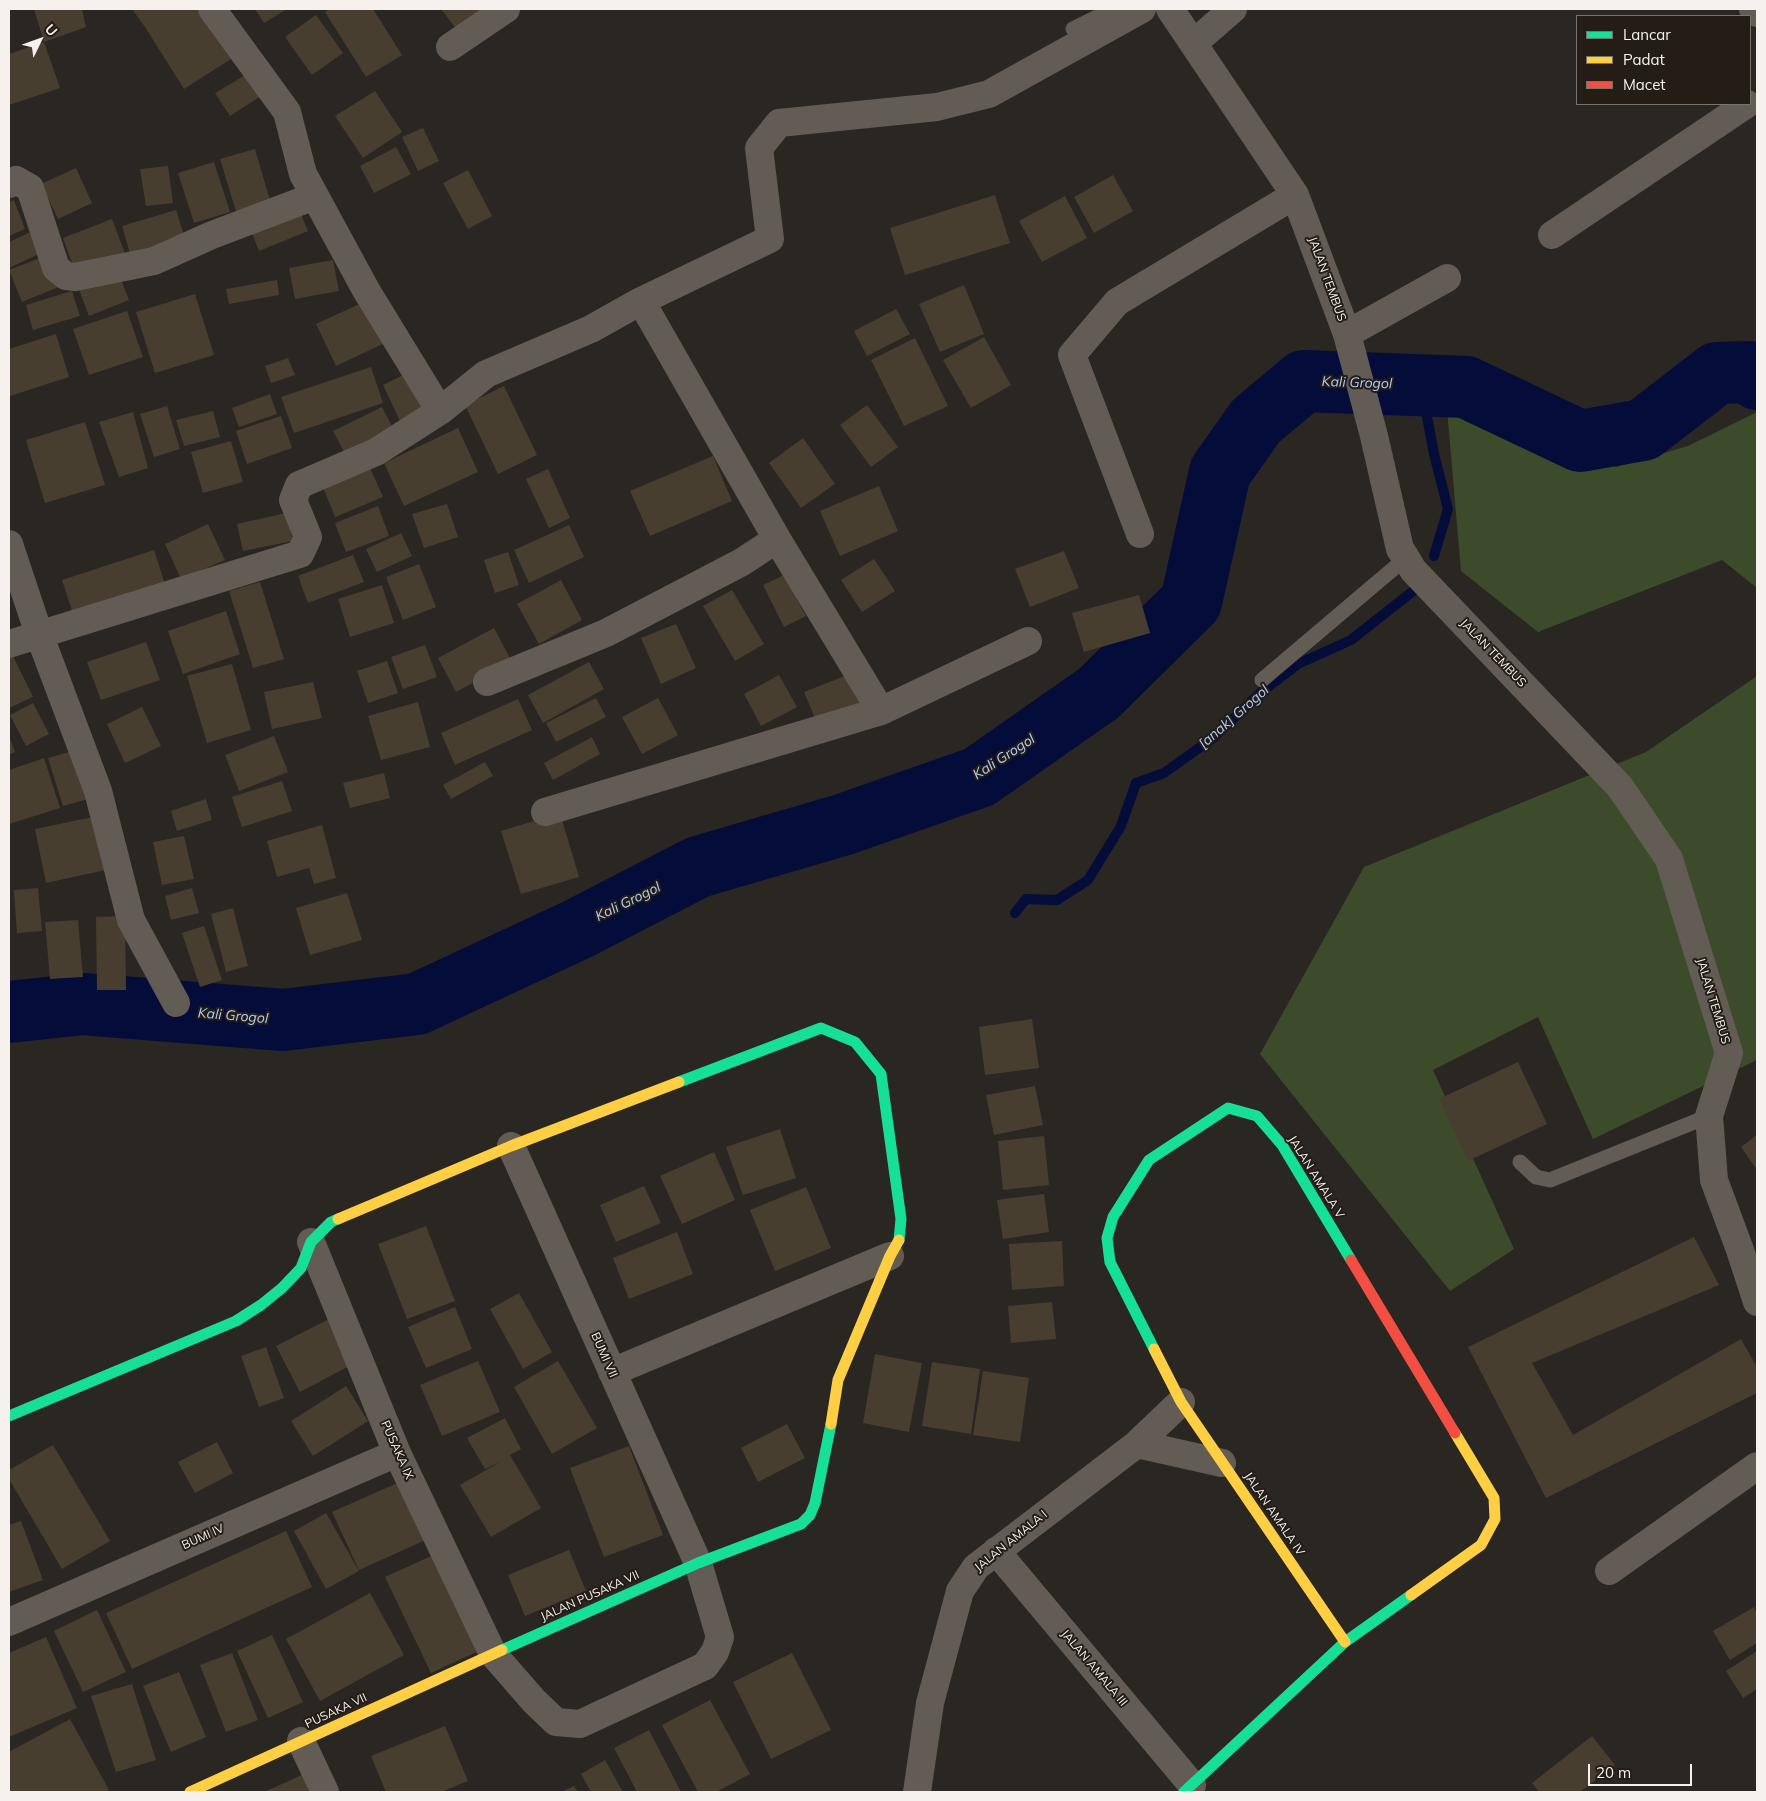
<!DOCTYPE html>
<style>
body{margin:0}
#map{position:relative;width:1766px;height:1801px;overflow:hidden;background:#2a2622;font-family:Mulish,sans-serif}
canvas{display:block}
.frame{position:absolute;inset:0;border:10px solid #f6f1ec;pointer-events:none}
.legend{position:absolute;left:1576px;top:15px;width:175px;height:90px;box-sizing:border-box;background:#241d16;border:1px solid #78726c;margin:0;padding:6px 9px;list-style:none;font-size:15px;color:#f6f1ec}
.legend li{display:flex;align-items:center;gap:10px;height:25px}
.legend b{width:25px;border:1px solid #78726c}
.north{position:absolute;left:15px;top:15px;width:50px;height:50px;-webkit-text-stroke:4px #241d16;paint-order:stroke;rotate:48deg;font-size:14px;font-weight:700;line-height:20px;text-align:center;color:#f6f1ec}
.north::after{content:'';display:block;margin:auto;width:18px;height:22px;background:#f6f1ec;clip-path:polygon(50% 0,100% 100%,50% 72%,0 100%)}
.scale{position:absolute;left:1588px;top:1764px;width:104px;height:22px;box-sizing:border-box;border:2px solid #f6f1ec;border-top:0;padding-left:6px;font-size:15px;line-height:18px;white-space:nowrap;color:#f6f1ec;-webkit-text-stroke:4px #241d16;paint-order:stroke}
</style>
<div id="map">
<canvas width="1766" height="1801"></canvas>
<div class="frame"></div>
<ul class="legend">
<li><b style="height:6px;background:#16e098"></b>Lancar</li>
<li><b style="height:6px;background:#ffcf43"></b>Padat</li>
<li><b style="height:6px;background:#f24e42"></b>Macet</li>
</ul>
<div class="north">U</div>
<div class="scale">20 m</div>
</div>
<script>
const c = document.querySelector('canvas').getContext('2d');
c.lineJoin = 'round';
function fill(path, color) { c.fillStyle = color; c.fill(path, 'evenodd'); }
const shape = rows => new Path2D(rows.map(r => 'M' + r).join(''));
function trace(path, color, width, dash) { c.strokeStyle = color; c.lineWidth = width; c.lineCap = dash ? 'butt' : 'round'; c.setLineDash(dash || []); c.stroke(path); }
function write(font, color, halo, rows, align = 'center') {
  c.font = font + ' Mulish,sans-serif'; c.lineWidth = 4; c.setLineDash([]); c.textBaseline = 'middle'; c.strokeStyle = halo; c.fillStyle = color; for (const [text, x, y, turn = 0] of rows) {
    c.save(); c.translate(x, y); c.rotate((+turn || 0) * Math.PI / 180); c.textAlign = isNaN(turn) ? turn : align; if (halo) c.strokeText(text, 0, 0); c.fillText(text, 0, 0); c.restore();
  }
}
fill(shape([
 [1447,409,1616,467,1688,446,1757,412,1757,588,1722,560,1538,632,1461,571],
 [1757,676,1757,1060,1593,1139,1538,1017,1433,1070,1514,1249,1450,1291,1260,1054,1364,867,1646,752]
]), '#3c4c2a');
trace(shape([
 [1421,385,1434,454,1448,509,1434,556],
 [1015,913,1026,899,1057,900,1088,880,1121,826,1136,783,1164,773,1213,738,1260,693,1298,664,1351,640,1417,588]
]), '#040c39', 10);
trace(shape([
 [9,1012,83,1004,283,1020,417,1004,578,929,698,867,842,825,979,777,1099,693,1191,602,1220,472,1256,421,1304,381,1466,387,1580,441,1643,430,1717,373,1748,372,1757,379]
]), '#040c39', 62);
fill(shape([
 [34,9,82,9,86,27,44,42],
 [132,9,199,9,231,59,184,89,145,27],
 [255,9,287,9,264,23],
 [330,9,373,9,402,55,366,77,325,12],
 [441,9,494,9,461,35],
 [316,15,343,53,312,75,285,37],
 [44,42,60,88,9,105,9,54],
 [247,74,261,96,230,116,215,93],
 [375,91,402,132,363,158,335,116],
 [423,128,439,161,418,171,402,137],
 [396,147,411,174,374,193,360,166],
 [255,149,273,211,239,221,220,159],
 [214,162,230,212,194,223,178,173],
 [168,166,173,203,146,206,140,169],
 [76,168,92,203,58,219,41,184],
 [468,170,492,216,468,229,443,183],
 [1113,175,1133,211,1094,233,1074,197],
 [995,195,1010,243,905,275,890,228],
 [1065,196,1087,238,1042,262,1019,221],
 [14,200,25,229,9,236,9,202],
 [299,209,308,231,259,251,250,228],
 [176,210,187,244,132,260,122,226],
 [112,219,126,256,76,274,63,238],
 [37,229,47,250,9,268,9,242],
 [48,255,61,286,22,302,9,270],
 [333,260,339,291,295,299,289,268],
 [118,272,129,300,89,316,78,287],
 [277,280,279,295,229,304,226,289],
 [964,285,984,334,940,352,919,304],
 [72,291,80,316,33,330,26,305],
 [195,294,214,355,155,373,136,312],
 [368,300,387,342,336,366,316,324],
 [896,309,910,334,867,356,854,331],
 [127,311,143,357,89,375,73,329],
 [56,334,69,377,10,396,9,390,9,349],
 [984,337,1011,385,971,408,943,360],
 [915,338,948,406,904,426,871,360],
 [288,358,295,375,271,383,265,366],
 [371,367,383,403,294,433,281,397],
 [409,372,428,409,401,423,383,385],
 [504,386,537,455,498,474,465,405],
 [270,394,277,414,239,427,232,408],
 [867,405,898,447,871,467,840,425],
 [167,406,180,449,154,457,140,414],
 [382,407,396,434,348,459,333,431],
 [213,411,220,437,184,446,176,420],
 [133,412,148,468,119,477,99,422],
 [281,416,292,448,247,464,236,431],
 [85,422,105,485,45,503,26,440],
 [458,428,478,472,404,506,384,463],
 [803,438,835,484,801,508,769,463],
 [231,441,243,482,203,493,191,452],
 [713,456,732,501,650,536,630,491],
 [370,468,383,497,335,517,323,487],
 [548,469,570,518,549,528,526,479],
 [879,486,898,531,840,556,820,511],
 [447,504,458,537,424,548,412,514],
 [378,506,389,536,346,552,335,523],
 [286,513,293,541,243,551,237,524],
 [208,524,225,560,181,579,165,544],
 [569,525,584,557,529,583,514,550],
 [401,533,412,556,377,572,366,549],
 [154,550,167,590,75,620,62,580],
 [1064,551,1079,588,1030,607,1015,569],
 [508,552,519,585,495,593,484,560],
 [353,555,364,582,308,603,298,576],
 [874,559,895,591,862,612,841,580],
 [419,564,436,607,403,620,386,577],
 [784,575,806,616,784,627,763,585],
 [561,580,582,620,539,644,517,604],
 [260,582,284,659,253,668,229,591],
 [382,585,394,623,350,637,338,599],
 [732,590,764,644,735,661,703,606],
 [1139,595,1150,633,1084,652,1072,613],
 [226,611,240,654,183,674,168,631],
 [676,624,696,668,661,684,641,638],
 [494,628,512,662,456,692,438,658],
 [146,642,160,680,101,700,87,662],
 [425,645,437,677,403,689,391,657],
 [9,648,33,697,9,708],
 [387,661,398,693,368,703,357,671],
 [589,662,604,689,543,723,528,695],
 [232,664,251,730,207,743,187,676],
 [850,674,862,705,817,723,804,692],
 [779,675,797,707,761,726,744,694],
 [313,682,322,718,272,729,264,692],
 [596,698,606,717,556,742,546,723],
 [658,698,678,735,642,754,622,717],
 [518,699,532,730,455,765,441,733],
 [418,702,430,747,381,760,368,716],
 [33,703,49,734,26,746,10,715],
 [142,707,161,746,125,763,107,724],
 [9,736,15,752,9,755],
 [274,736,288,772,239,791,225,755],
 [592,737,600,754,553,780,544,763],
 [80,749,95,797,63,806,48,758],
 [44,758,60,808,9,824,9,770],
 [485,762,493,776,451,799,443,785],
 [384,773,390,798,350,808,343,783],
 [282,781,292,811,242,827,232,797],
 [206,799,212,820,177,831,171,811],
 [560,813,579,877,521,894,501,831],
 [98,816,110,869,46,883,35,829],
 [322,825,336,878,314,884,309,868,277,877,267,841],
 [184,836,194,879,162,885,153,842],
 [38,888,42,931,17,933,14,890],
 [192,888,199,913,171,920,165,896],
 [347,893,362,940,310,955,296,908],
 [233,908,248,966,226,972,211,914],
 [125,916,126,990,97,990,96,917],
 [78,920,83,977,50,979,45,922],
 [204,926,222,980,200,987,182,933],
 [1032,1019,1039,1068,985,1075,979,1027],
 [1518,1062,1547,1124,1468,1161,1439,1099],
 [1035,1086,1043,1125,994,1135,986,1095],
 [780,1129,796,1178,743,1195,726,1147],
 [1757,1135,1757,1170,1741,1147],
 [1044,1136,1049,1185,1003,1190,998,1141],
 [714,1152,735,1200,682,1224,660,1176],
 [644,1186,661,1223,616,1242,600,1205],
 [806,1187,831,1248,775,1271,750,1210],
 [1044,1194,1049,1232,1003,1239,997,1200],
 [426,1226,455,1301,407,1319,378,1244],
 [677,1232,693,1274,629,1299,613,1258],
 [1694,1237,1719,1285,1532,1363,1573,1435,1741,1339,1757,1367,1757,1393,1546,1498,1468,1347],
 [1062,1241,1064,1286,1012,1290,1009,1244],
 [519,1293,552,1352,523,1369,490,1309],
 [1052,1302,1056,1339,1011,1343,1008,1306],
 [455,1307,472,1349,426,1368,408,1327],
 [331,1318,355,1363,300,1392,276,1346],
 [266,1347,284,1398,259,1407,241,1356],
 [875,1354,922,1363,909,1432,863,1423],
 [478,1361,500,1412,442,1436,420,1385],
 [558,1361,597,1428,552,1454,514,1387],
 [932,1362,980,1369,971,1434,922,1426],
 [983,1371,1029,1378,1020,1442,973,1435],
 [346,1386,368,1421,313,1456,291,1421],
 [505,1418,521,1449,510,1455,541,1508,491,1537,460,1485,500,1462,485,1469,467,1438],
 [787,1424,805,1458,758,1482,741,1448],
 [217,1442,233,1473,195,1493,178,1462],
 [53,1445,110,1541,62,1569,9,1479,9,1470],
 [629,1446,663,1535,604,1557,570,1468],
 [404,1480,430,1538,359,1570,332,1512],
 [326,1513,359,1571,326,1589,294,1531],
 [21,1521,43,1580,9,1592,9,1525],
 [286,1531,312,1587,132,1669,106,1613],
 [569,1550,586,1591,525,1616,508,1575],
 [440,1552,485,1648,431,1673,385,1577],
 [370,1593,404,1655,320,1701,286,1639],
 [1754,1607,1757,1613,1757,1643,1730,1660,1713,1631],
 [97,1610,126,1672,83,1692,54,1631],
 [272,1635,303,1702,268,1718,237,1651],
 [46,1637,77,1708,9,1737,9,1653],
 [1757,1651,1757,1689,1743,1698,1726,1671],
 [232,1653,258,1720,226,1732,200,1665],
 [792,1653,831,1730,771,1759,733,1682],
 [179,1672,206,1737,171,1752,143,1686],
 [132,1684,156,1760,116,1772,91,1696],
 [710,1700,750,1774,716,1792,698,1792,662,1725],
 [70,1719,109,1790,104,1792,9,1792,9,1752],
 [445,1726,468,1781,441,1792,386,1792,371,1756],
 [649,1730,681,1792,637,1792,614,1748],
 [1592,1736,1615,1765,1580,1792,1539,1792,1532,1783],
 [605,1760,623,1792,591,1792,581,1774],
 [313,1770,324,1792,264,1792],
 [574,1786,578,1792,561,1792]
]), '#483e2f');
trace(shape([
 [1073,29,1113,9],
 [1262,680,1406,558],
 [1520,1162,1536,1177,1550,1180,1709,1116]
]), '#625c55', 15);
trace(shape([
 [212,9,287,112,303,174,366,290,440,411],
 [1170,9,1295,195,1347,334,1374,436,1400,549,1406,558,1413,570,1620,787,1669,859,1729,1053,1709,1116,1714,1180,1740,1250,1757,1302],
 [1753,9,1757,13],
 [1194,43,1233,9],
 [450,47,506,9],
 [9,184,16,180,30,188,56,268,66,276,75,277,154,261,212,235,315,196],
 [1552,235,1747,104],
 [1347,334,1447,278],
 [1140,534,1072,355,1117,302,1295,195],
 [9,544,39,634,98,791,131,920,176,1003],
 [9,644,300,554,308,537,293,500,299,485,376,452,440,411,486,374,591,329,641,301],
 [487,682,606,633,742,562,777,539],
 [881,711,777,539,641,301,770,239,759,148,779,123,937,107,989,94,1142,9],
 [545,812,881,711,1028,641],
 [311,1242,397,1453,493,1654,534,1701,556,1722,580,1724,705,1666,715,1652,720,1637,698,1563,511,1146],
 [612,1372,890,1256],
 [1137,1444,1222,1463],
 [996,1551,1192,1785],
 [1609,1571,1757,1466],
 [9,1622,397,1453],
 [301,1741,325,1792],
 [917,1792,930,1703,960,1591,976,1567,1137,1444,1181,1402]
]), '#625c55', 28);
trace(shape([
 [679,1082,821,1028,855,1042,881,1074,901,1219,899,1240],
 [1154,1349,1110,1262,1107,1238,1113,1217,1149,1160,1228,1108,1257,1116,1282,1145,1351,1260],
 [9,1416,236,1321,261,1305,282,1288,301,1268,311,1242,331,1222,338,1219],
 [502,1650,698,1563,801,1524,810,1515,815,1503,831,1424],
 [1184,1792,1345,1642,1411,1595]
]), '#16e098', 11);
trace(shape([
 [338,1219,511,1146,679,1082],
 [1154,1349,1181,1402,1345,1642],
 [831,1424,838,1380,890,1256,899,1240],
 [1411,1595,1481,1545,1495,1519,1494,1498,1455,1433],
 [190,1792,502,1650]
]), '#ffcf43', 11);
trace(shape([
 [1351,1260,1455,1433]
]), '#f24e42', 11);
write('12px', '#f6f1ec', '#241d16', [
 ["JALAN TEMBUS",1327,279,70],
 ["JALAN TEMBUS",1493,653,46],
 ["JALAN TEMBUS",1713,1001,73],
 ["JALAN AMALA V",1316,1177,58],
 ["BUMI VII",604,1355,66],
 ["PUSAKA IX",397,1450,66],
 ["JALAN AMALA IV",1274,1514,56],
 ["BUMI IV",203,1537,-24],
 ["JALAN AMALA I",1011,1541,-39],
 ["JALAN PUSAKA VII",590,1596,-24],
 ["JALAN AMALA III",1094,1668,50],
 ["PUSAKA VII",336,1711,-25]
]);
write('italic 14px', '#afcbfd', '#241d16', [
 ["Kali Grogol",1357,383,2],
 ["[anak] Grogol",1234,717,-41],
 ["Kali Grogol",1004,757,-33],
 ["Kali Grogol",628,902,-26],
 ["Kali Grogol",233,1016,5]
]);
</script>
